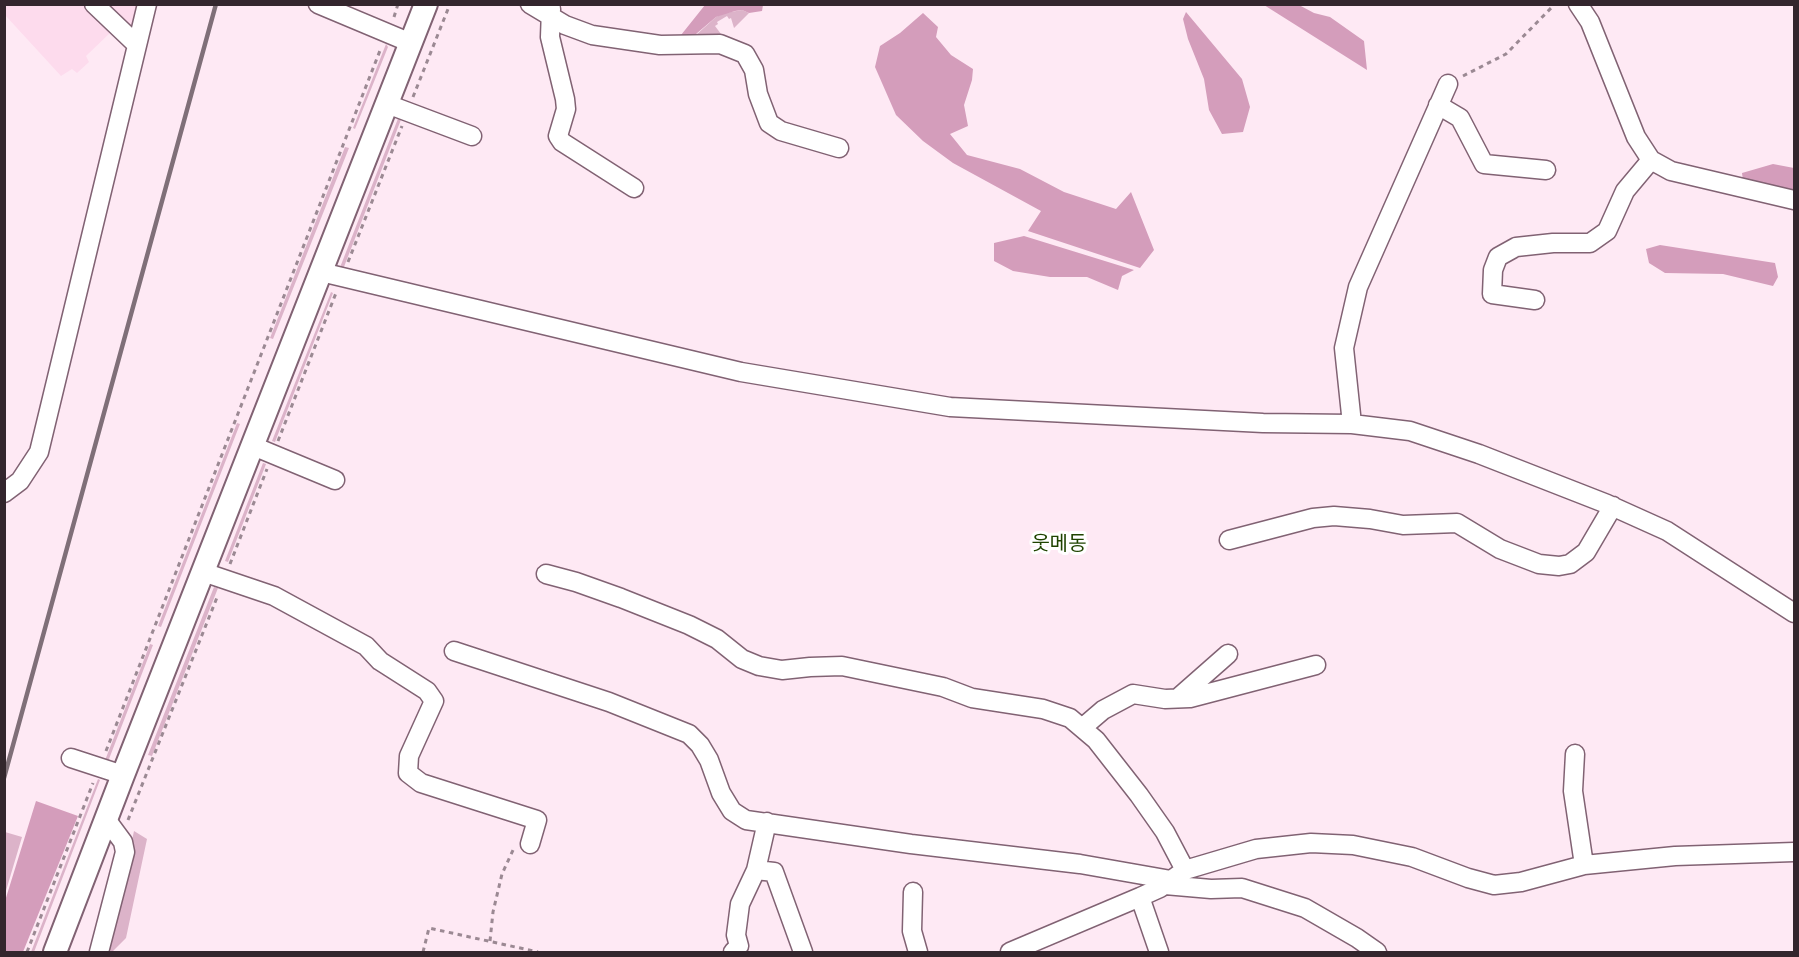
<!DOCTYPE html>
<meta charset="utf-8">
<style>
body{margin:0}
#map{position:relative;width:1799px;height:957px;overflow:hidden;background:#fee9f4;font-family:Montserrat,sans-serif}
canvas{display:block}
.frame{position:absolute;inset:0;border:6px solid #33262d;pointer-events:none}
</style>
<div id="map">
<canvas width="1799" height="957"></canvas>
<div class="frame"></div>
</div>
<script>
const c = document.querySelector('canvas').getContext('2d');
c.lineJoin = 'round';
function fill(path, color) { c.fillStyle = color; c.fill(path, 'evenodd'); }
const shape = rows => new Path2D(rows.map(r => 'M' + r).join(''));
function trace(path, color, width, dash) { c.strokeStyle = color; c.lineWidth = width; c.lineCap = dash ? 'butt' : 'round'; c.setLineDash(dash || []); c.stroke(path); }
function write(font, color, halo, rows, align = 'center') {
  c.font = font + ' Montserrat,"Noto Sans KR",sans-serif'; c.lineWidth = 6; c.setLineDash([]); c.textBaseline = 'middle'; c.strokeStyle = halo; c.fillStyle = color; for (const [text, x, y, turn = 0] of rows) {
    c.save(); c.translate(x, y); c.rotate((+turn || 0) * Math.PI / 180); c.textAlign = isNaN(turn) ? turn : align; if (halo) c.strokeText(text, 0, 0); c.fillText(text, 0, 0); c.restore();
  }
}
fill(shape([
 [5,5,155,5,127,48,111,32,86,56,89,62,77,73,72,69,61,76,5,15]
]), '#fddbed');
fill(shape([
 [742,10,749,13,734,28,731,18,729,19,727,16,717,22,718,24,715,26,721,34,695,38,696,35,716,17,725,13],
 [386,44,388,47,355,129,353,128],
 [399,116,402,117,342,272,339,270],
 [345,147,349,148,273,339,270,338],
 [331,292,333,293,275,442,272,441],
 [237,423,240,424,161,627,158,626],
 [263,463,266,464,228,562,225,561],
 [214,587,218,588,152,756,148,755],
 [150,644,153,645,109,759,104,763],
 [98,779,100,780,34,952,31,952],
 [134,831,147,839,126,938,112,952,109,949],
 [5,832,22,837,5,894,4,832]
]), '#dcb3c9');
fill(shape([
 [705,5,763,5,762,11,749,13,742,10,735,11,716,17,696,34,695,38,681,35],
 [1264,5,1299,5,1314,13,1330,17,1364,41,1367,70],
 [1186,12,1242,79,1250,107,1243,132,1222,134,1209,110,1204,79,1188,39,1183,19],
 [923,13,938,27,936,37,951,55,973,69,972,80,964,105,968,126,950,134,967,155,1020,169,1064,192,1116,209,1131,192,1154,250,1140,268,1028,231,1041,211,953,163,923,141,896,115,875,67,880,46,900,33],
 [1773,164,1794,168,1794,192,1743,181,1742,173],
 [1024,236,1134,270,1122,276,1118,290,1087,277,1050,277,1013,271,994,261,994,243],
 [1660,245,1775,263,1778,277,1773,286,1723,274,1665,273,1649,263,1646,249],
 [36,801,78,816,23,952,5,952,5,901]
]), '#d49dbb');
const minor = shape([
 [94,4,137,45],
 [318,4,411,43],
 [530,4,565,25,592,35,660,45,720,44,745,54,754,70,758,94,769,123,781,131,839,148],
 [1578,4,1590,22,1636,137,1651,160,1671,171,1794,200],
 [551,9,550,37,565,99,566,109,558,136,562,142,634,188],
 [387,104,472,136],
 [1438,105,1460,118,1484,164,1546,170],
 [321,272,741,372,950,407,1263,423,1352,424,1410,431,1479,454,1607,504,1667,531,1794,613],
 [1535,300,1492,294,1493,270,1498,257,1516,247,1553,243,1590,243,1607,231,1625,191,1651,160],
 [1352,424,1344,348,1358,287,1448,84],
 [253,446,335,480],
 [4,493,20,481,39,452,147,4],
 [1229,540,1313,518,1334,516,1370,519,1403,525,1457,523,1500,549,1539,564,1559,566,1570,564,1586,552,1613,506],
 [203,572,274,596,366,646,380,661,427,691,434,701,409,756,408,773,421,783,537,820,530,844],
 [546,574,576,582,621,598,689,625,717,639,742,659,759,666,782,670,810,667,842,666,943,687,972,698,1043,709,1070,718,1096,740,1139,795,1165,832,1185,870],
 [454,651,609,702,689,734,700,745,709,760,721,793,732,811,746,820,911,844,1080,864,1171,880],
 [1178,698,1228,654],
 [1082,728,1103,710,1133,694,1165,699,1190,698,1316,665],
 [1575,754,1573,791,1584,865],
 [71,758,123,775],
 [756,870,774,872,803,952],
 [1165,885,1211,889,1242,888,1305,908,1357,938,1377,952],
 [913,892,912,931,918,952],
 [1140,897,1159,952],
 [99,952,125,852,123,842,106,819],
 [733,952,739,946,736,935,740,904,756,870,767,822],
 [1010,952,1140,897,1160,888,1185,870,1256,849,1311,843,1353,845,1412,857,1468,878,1494,885,1521,882,1584,865,1675,856,1794,852]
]);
const major = shape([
 [55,952,123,775,426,4]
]);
trace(minor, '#816273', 21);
trace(major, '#816273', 26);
trace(shape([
 [394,17,398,4],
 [1463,76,1506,54,1555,4],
 [413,97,450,4],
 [348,262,402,126],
 [278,441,336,293],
 [230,564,267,469],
 [106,751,381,48],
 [128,820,218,595],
 [490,941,493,912,502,874,514,848],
 [27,952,93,783],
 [423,952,429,928,538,952]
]), '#9b8993', 3, [4.5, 4.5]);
trace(minor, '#fff', 18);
trace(major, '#fff', 22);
trace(shape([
 [4,778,216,4]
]), '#7f6f78', 4.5);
write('20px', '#1f4300', '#fff', [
 ["웃메동",1059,544]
]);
</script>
